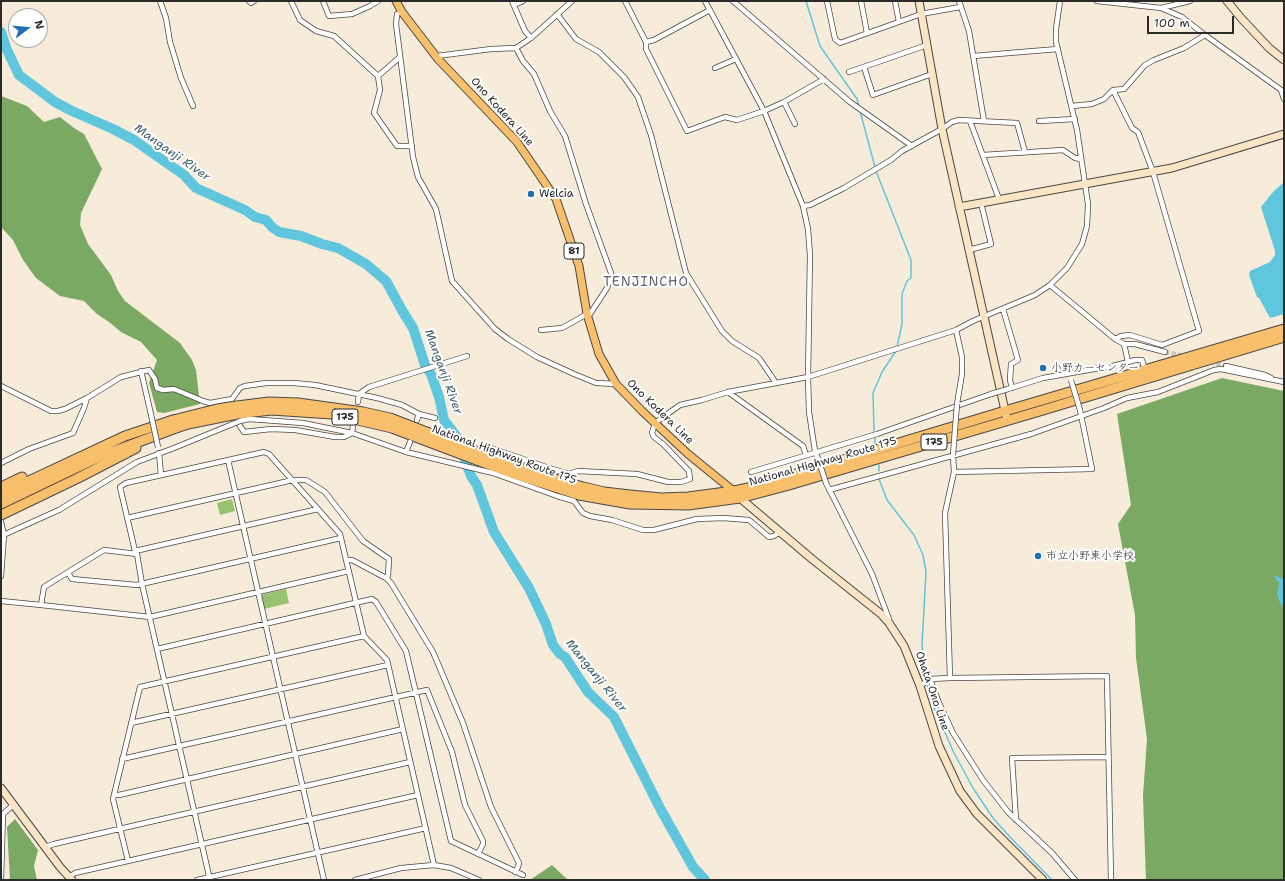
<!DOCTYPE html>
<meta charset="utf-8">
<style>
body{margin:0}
#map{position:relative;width:1285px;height:881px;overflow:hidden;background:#f7ebd9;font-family:"Shantell Sans",sans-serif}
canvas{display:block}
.frame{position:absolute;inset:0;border:2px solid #2b2b2b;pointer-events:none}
.north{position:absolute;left:8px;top:8px;width:40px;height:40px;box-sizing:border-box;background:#fff;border:1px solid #aaa;border-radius:50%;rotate:74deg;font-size:11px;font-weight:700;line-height:16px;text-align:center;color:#2b2b2b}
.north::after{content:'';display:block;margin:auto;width:14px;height:18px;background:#1f6fb2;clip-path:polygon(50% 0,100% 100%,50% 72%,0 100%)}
.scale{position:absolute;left:1147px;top:16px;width:87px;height:18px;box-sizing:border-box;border:2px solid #2b2b2b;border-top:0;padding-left:5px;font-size:12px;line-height:14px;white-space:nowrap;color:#2b2b2b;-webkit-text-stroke:3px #fff;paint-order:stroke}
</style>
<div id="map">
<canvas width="1285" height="881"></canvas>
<div class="frame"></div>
<div class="north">N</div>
<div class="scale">100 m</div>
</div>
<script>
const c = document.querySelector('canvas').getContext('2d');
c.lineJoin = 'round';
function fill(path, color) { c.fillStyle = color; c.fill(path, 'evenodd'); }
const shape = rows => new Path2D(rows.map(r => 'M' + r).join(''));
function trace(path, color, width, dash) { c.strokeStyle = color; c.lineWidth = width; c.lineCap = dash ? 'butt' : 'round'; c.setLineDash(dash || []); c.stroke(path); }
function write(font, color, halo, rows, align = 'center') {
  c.font = font + ' "Shantell Sans","Klee One",sans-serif'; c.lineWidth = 4; c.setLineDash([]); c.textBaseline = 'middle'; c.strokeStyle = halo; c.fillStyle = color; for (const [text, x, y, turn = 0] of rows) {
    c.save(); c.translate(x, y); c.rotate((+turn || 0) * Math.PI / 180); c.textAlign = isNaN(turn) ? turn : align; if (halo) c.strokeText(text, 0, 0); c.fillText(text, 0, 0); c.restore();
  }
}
fill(shape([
 [232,499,235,511,220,515,217,503],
 [286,589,289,603,264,609,261,595]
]), '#97c371');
fill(shape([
 [1,96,27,106,44,122,60,117,74,128,84,134,102,169,81,213,80,225,88,244,111,275,118,291,125,301,180,343,192,360,196,370,200,404,164,413,157,412,149,383,157,360,141,342,121,332,109,322,97,314,84,301,60,296,36,278,23,260,13,240,1,227],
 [1222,378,1284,391,1284,880,1146,880,1143,796,1147,739,1136,658,1135,615,1118,524,1131,505,1117,414],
 [15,819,38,850,34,866,37,880,10,880,7,827],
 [552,865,568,880,530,880]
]), '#79a963');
fill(shape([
 [1284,182,1284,314,1270,318,1259,298,1257,297,1249,275,1250,271,1270,262,1275,255,1275,251,1261,207,1273,192],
 [1273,575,1284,579,1284,608,1280,603,1277,593,1279,586,1279,583]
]), '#60c6de');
trace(shape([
 [806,1,820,46,857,99,859,107],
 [860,111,875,167],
 [876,171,911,260,911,278,907,281,902,294,902,324,897,347],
 [874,431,873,393,882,372,896,351],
 [875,438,875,444],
 [879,465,879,471],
 [879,479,887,500,914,535,923,555,926,572,922,645,923,660,925,676,931,701,954,753,973,788,993,818,1011,838,1052,880]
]), '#60c6de', 1.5);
trace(shape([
 [1,32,7,50,19,75,55,102,72,111,113,129,134,140,184,175,196,188,245,210,255,217,266,220,272,227,279,232,301,236,322,244,338,248,366,264,386,281,403,312,413,328,425,365,431,374,439,397,444,420,457,437,471,476,477,485,494,532,529,588,546,624,553,645,560,654,565,657,588,692,614,717,661,810,693,867,705,880]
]), '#60c6de', 10);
trace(shape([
 [1165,352,1185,356],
 [1210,362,1226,366]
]), '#cec5b6', 4.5, [4.5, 2]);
const street = shape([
 [160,1,166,18,170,42,181,78,193,106],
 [249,1,251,3,254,1],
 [291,1,300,20,316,31,334,36,378,76,400,57],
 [323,1,329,16,352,14,370,6,378,1],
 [512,1,525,31,531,38],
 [625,1,646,42,646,49,687,131,725,117,737,120,764,111,784,102,824,79],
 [705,1,764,111,803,206,808,229,810,255,808,377,809,412,815,451,817,456],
 [733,1,850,102,912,146],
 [827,1,835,39,840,43,921,14,960,7],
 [861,1,867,33],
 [895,1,899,22],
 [959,1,969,31,984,121],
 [1097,1,1161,8,1182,17,1205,35,1284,92],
 [514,5,523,1],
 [1161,8,1190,1],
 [402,12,397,14,396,24,413,157,418,177,436,209,452,281,495,329,508,339,537,357,574,374,596,383,616,384],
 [557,14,576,39,599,52,624,77,638,97,651,135,686,273,722,331,732,341,759,358,776,383],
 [646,42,654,40,710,10],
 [516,48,523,61,534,74,550,111,565,136,586,204,611,273,611,278,607,288,590,314,587,314,562,328,541,330],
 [437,56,491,49,516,48,531,38,572,1],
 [973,56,1058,49],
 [864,67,873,95,932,74],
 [715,68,736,59],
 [849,72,927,45],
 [378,76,380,90,374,113,397,146,412,146],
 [1113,90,1132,128,1138,132,1153,172,1199,331,1162,345,1130,335,1121,336,1115,339],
 [1281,90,1284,99],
 [784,102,795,124],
 [1072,106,1092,104,1104,99,1113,90,1124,89,1145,65,1154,60,1184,48,1205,35],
 [970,121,999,199],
 [1039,121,1075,119],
 [983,155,1063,150,1075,158,1081,159],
 [803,206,810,205,844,188,891,160,902,151,942,129,952,122,959,120,1017,123,1025,152],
 [969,250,991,244,981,203],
 [1050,285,1115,339,1124,344,1128,362],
 [1003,309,1018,360,1011,364,1010,380,1012,388],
 [956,330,962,357,962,374,957,404],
 [1124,344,1135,344,1165,352],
 [1226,366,1265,375,1271,378],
 [141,371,150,410],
 [1,386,51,411,58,411,65,409,87,398,121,377,149,370,155,379,157,388,163,390,174,389,203,401,210,403,232,399,240,388,245,386,266,383,294,383,315,385,377,398,402,405,419,414,435,418],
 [1008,389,1043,378,1117,365,1135,360,1142,360,1145,370],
 [728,392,803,446,806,455],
 [358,402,359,394,369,387,467,356],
 [236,420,244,432,271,429,295,430,335,437,344,437,352,433],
 [417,420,419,414],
 [240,421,249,419,263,420,303,423,352,433,406,452,493,473,557,496,574,501,583,513,590,516,612,520,643,530,654,530,697,519,723,518,749,520,769,537,774,536,780,532],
 [352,433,353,425],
 [488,447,546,467,569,474,578,471,637,474,668,482,681,482,690,479,689,471,663,444,654,437,652,433,655,423,680,405,702,400,728,392,808,377,956,330,973,321,1035,295,1050,285,1067,268,1082,244,1087,226,1088,204,1077,130,1056,42,1056,29,1060,1],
 [406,452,410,442],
 [159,453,161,475],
 [228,460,324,880],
 [1,463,29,449,73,433,84,408,87,398],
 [751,472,877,434,991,394],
 [954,472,1092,469,1080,410],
 [826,483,872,574,889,619,889,623],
 [829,490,1031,434,1104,408,1127,398,1158,392,1214,370,1221,369,1284,382],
 [127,518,293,480,306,480,325,492,363,541,389,559,388,576,386,578],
 [1,522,4,535,1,576],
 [1,536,59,510,137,462,174,448],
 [135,551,318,509],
 [346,560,352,560,386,578,391,583,433,652,463,723,491,807,519,863,518,867,515,872],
 [68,573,72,579,137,585,341,538],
 [1,601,41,605,150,617,349,571],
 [41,605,44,587,104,550,137,554],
 [157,649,372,599,376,602,406,651,451,841,523,875],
 [950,678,945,513,954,472,953,455],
 [930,679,939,703,953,733,983,780,1008,812,1052,853,1075,880],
 [920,686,930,679,950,678,1107,676,1111,880],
 [131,723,388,665],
 [122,759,427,690,452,752,465,805,483,841,483,844,478,854],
 [114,795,119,795,403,729],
 [1016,820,1012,758,1108,757],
 [45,847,54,844,410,762],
 [128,861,113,799,140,687,364,636],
 [69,877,75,873,418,795],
 [1,880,3,814,13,805],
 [197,880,426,828],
 [210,880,142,584,137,554,135,551,120,487,126,483,264,452,269,454,340,534,364,636,387,660,434,865],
 [355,880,401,868,434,865,451,868,479,880]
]);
const secondary = shape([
 [919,1,942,129,1006,415],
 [1227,1,1241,18,1269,48,1284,60],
 [959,207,1172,168,1284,134],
 [740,498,812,559,881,614,889,623,904,646,920,686,939,746,960,791,977,814,1043,880],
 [1,788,60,867,72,880]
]);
const primary = shape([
 [396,1,402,12,438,59,517,142,556,199,579,266,587,314,599,354,616,384,642,411,688,454,736,493]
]);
const highway = shape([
 [237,406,269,402,298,403,363,412,390,418,517,467,548,477,583,487,604,492,630,495,661,498,688,497,734,491,753,487,1005,411,1284,329],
 [237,414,271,410,332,414,392,428,514,474,579,495,630,504,688,505,740,498,789,485,1043,410,1284,337],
 [1,487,22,477],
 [1,494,125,436,173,420],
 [1,504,101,456,176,428],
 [1,515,78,478,136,448]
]);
trace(street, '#4a4845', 6);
trace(secondary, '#4a4845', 9);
trace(primary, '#4a4845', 9);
trace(highway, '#4a4845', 11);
trace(street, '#fff', 4.5);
trace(secondary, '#fce5c4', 7);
trace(primary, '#f8bf6c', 7);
trace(highway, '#f8bf6c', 9);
const streetBridge = shape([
 [1071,380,1080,410],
 [991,394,1008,389],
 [150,410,158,447],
 [174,448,240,421],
 [953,455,957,404],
 [817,456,826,483]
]);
const highwayBridge = shape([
 [173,420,217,409,237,406],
 [176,428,188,424,237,414]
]);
trace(streetBridge, '#4a4845', 6, []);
trace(highwayBridge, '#4a4845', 11, []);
trace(streetBridge, '#fff', 4.5);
trace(highwayBridge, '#f8bf6c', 9);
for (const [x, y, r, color] of [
 [531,194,4,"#1f6fb2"],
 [1043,368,4,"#1f6fb2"],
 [1038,556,4,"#1f6fb2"]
]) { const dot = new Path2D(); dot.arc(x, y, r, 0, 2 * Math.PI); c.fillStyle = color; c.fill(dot); trace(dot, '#fff', 1.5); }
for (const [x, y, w] of [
 [574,251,20],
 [345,417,26],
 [934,442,26]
]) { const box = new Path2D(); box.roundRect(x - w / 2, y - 8, w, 16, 3); c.fillStyle = '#fff'; c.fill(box); trace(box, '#2b2b2b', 1); }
write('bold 10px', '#2b2b2b', null, [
 ["81",574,251],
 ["175",345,417],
 ["175",934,442]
]);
write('11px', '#2b2b2b', '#fff', [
 ["Ono Kodera Line",502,112,48],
 ["Ono Kodera Line",660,412,44],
 ["National Highway Route 175",504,455,20],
 ["National Highway Route 175",823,462,-16],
 ["Ohata Ono Line",932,691,71]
]);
write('11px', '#2b2b2b', '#fff', [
 ["Welcia",539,194],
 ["小野カーセンター",1051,368],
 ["市立小野東小学校",1046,556]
], 'left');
write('italic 12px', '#3e616a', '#fff', [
 ["Manganji River",172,153,35],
 ["Manganji River",443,372,70],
 ["Manganji River",596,676,51]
]);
c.letterSpacing = '1px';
write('13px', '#615d6f', '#fff', [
 ["TENJINCHO",646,283]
]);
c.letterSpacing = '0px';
</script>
